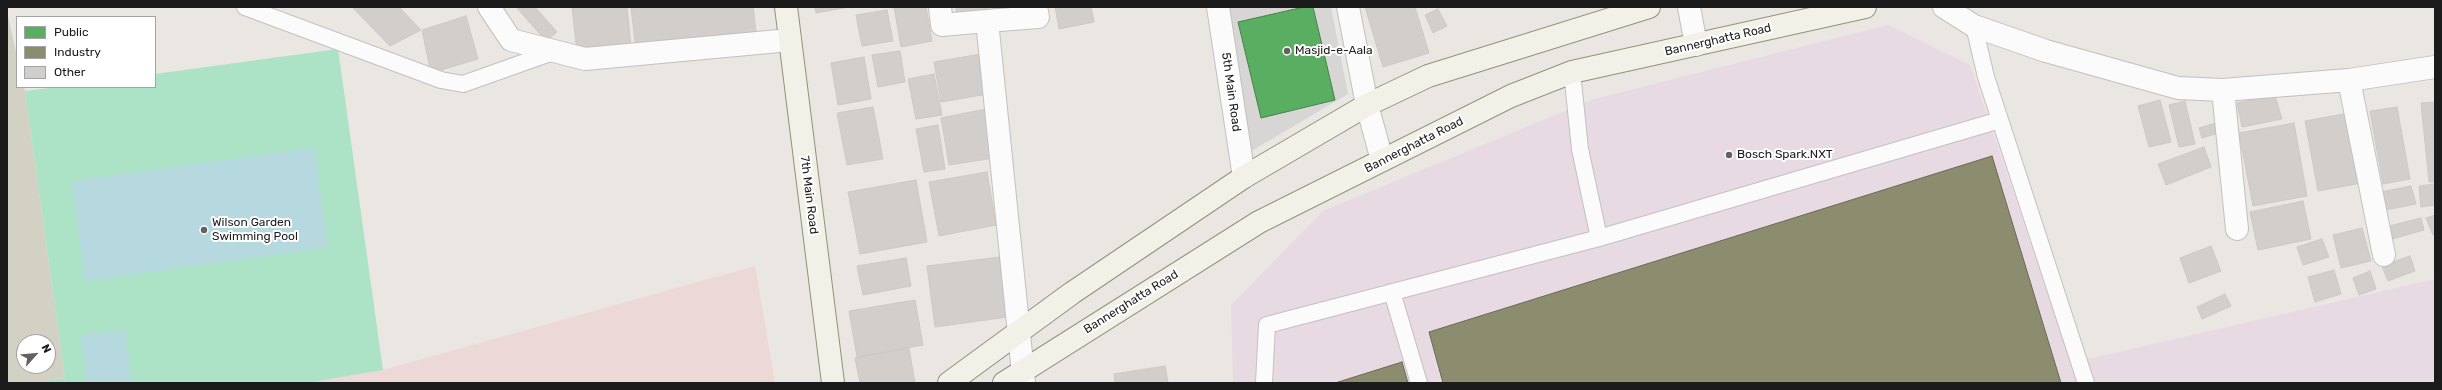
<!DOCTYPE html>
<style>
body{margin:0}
#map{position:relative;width:2442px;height:390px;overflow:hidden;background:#eae6e2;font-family:Rubik,sans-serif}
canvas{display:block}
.frame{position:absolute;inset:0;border:8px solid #1b1b1b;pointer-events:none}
.legend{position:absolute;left:16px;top:16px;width:140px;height:72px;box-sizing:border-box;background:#fff;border:1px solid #a4a4a4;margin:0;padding:5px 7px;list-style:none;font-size:12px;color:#1b1b1b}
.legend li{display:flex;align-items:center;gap:8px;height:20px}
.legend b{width:20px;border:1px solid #a4a4a4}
.north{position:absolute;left:16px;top:334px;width:40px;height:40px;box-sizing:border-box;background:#fff;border:1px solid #a4a4a4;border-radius:50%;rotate:63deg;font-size:11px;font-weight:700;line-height:16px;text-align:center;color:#1b1b1b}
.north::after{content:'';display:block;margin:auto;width:14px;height:18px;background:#636261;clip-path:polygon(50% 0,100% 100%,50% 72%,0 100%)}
</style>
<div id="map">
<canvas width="2442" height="390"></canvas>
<div class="frame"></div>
<ul class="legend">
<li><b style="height:11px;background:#5aae61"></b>Public</li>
<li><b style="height:11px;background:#8c8c6e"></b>Industry</li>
<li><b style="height:11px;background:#d2cecb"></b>Other</li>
</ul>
<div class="north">N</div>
</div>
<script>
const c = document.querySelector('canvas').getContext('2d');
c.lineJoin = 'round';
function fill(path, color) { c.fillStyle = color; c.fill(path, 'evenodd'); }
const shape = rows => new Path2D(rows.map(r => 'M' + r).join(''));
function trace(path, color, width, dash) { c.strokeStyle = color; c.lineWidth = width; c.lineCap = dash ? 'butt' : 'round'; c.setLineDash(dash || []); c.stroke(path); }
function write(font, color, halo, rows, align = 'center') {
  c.font = font + ' Rubik,sans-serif'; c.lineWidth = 4; c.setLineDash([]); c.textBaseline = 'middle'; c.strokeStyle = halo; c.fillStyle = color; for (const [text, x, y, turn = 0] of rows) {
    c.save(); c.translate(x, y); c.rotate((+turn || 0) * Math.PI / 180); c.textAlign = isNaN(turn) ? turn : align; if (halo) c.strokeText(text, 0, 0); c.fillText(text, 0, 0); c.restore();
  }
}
fill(shape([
 [755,266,775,383,307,383,383,370]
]), '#edd8d8');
fill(shape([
 [1888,25,1970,65,2071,363,2435,279,2435,383,1233,383,1231,305,1323,211,1594,99]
]), '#e8dae3');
fill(shape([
 [1228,7,1331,7,1348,94,1248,153]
]), '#d8d6d4');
fill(shape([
 [7,12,17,56,17,87,24,87,25,91,65,378,32,383,7,383],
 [24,342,48,342,48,366,24,366]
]), '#d3d1c4');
fill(shape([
 [338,49,383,370,307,383,32,383,65,378,25,91,57,87,155,87,155,74]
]), '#ace2c6');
fill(shape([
 [314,148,328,247,85,281,72,181],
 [125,330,132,383,87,383,81,335]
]), '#b5d9de');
const public = shape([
 [1304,7,1313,7,1335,100,1261,118,1238,22,1304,7]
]);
fill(public, '#5aae61');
trace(public, '#47824c', 1);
const industry = shape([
 [1992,156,2061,383,1443,383,1429,332,1992,156],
 [1402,362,1408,383,1335,383,1402,362]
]);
fill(industry, '#8c8c6e');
trace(industry, '#6a6a55', 1);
const building = shape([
 [352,7,399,7,421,30,390,46,352,7],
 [516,7,535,7,557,32,546,41,516,7],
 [572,7,627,7,631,46,577,52,572,7],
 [631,7,753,7,757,39,636,51,631,7],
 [815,7,849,7,816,13,815,7],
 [894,7,926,7,932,41,901,47,894,7],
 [956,7,988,7,989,11,957,16,956,7],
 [992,7,1009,7,992,9,992,7],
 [1055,7,1091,7,1094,22,1059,29,1055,7],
 [1365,7,1415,7,1429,53,1383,67,1365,7],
 [1438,9,1447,26,1433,33,1425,15,1438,9],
 [887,10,893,41,862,46,856,15,887,10],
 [466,16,478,59,431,73,422,30,466,16],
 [900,51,905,82,878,87,872,55,900,51],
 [981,54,988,94,941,102,934,62,981,54],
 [864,57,871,99,838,105,831,63,864,57],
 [934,74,942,115,916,119,908,79,934,74],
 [2275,95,2282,119,2242,127,2237,103,2275,95],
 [2160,100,2171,142,2149,147,2138,106,2160,100],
 [2185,101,2195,144,2179,147,2169,105,2185,101],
 [2435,102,2435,182,2429,182,2421,103,2435,102],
 [873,107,883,159,847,165,837,113,873,107],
 [2397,107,2410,179,2383,184,2370,111,2397,107],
 [986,109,994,158,949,165,941,118,986,109],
 [2349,113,2362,183,2318,191,2305,121,2349,113],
 [2219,122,2222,132,2202,138,2199,128,2219,122],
 [2294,123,2307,196,2253,206,2239,133,2294,123],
 [938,125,945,169,924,172,916,129,938,125],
 [2204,147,2211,167,2166,185,2158,164,2204,147],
 [987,172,996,225,939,236,929,182,987,172],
 [916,180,927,242,860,254,848,192,916,180],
 [2435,184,2435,205,2421,207,2419,186,2435,184],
 [2411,186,2416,204,2380,211,2376,193,2411,186],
 [2303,201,2311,239,2258,250,2250,212,2303,201],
 [2435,215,2435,234,2433,235,2426,218,2435,215],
 [2421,218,2424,230,2392,239,2389,226,2421,218],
 [2362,228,2371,261,2341,268,2333,235,2362,228],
 [2322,239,2329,257,2303,265,2297,247,2322,239],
 [2211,246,2221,271,2189,283,2180,258,2211,246],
 [2410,256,2415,271,2388,281,2382,266,2410,256],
 [1000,257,1008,317,935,327,927,266,1000,257],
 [906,258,911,286,863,295,857,266,906,258],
 [2334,270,2341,294,2315,302,2308,277,2334,270],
 [2370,271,2376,289,2359,295,2353,278,2370,271],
 [2225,294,2231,306,2202,319,2197,307,2225,294],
 [915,300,923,345,857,357,849,311,915,300],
 [909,348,915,383,860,383,855,358,909,348],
 [1165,366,1168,383,1115,383,1114,374,1165,366]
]);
fill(building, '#d2cecb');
trace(building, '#cdc8c4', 1);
const lane = shape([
 [245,7,441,80,463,84,556,51],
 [1974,26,1986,77,2086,383],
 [1572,72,1580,149,1599,238],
 [1392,292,1419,383],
 [1264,383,1267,325,1599,238,2000,120]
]);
const street = shape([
 [489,7,511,40,585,59,790,40],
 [940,7,942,25,987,21],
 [1218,7,1244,177],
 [1348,7,1367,105,1382,160],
 [1689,7,1696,45],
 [1944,7,1974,26,2046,51,2178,88,2223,90,2349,80,2435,67],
 [2349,80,2384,255],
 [2223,90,2237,229],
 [1024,383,987,21,1038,17,1036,7]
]);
const secondary = shape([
 [786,7,833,383],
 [949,383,1072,293,1244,177,1367,105,1428,76,1649,7],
 [1004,383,1259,222,1511,96,1572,72,1865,7]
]);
trace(lane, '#c2c1bf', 18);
trace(street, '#c2c1bf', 24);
trace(secondary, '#93927b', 24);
trace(lane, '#fcfbfb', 16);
trace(street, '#fcfbfb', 22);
trace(secondary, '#f2f1e8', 22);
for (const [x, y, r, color] of [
 [1287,51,4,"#636261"],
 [1729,155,4,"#636261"],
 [204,230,4,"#636261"]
]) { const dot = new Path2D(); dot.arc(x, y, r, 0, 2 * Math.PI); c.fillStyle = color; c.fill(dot); trace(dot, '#fff', 1.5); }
write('12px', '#1b1b1b', '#fff', [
 ["Bannerghatta Road",1718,40,-13],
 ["5th Main Road",1231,92,82],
 ["Bannerghatta Road",1414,145,-27],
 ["7th Main Road",809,195,83],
 ["Bannerghatta Road",1131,302,-32]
]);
write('12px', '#1b1b1b', '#fff', [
 ["Masjid-e-Aala",1295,51],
 ["Bosch Spark.NXT",1737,155],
 ["Wilson Garden",212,223],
 ["Swimming Pool",212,237]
], 'left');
</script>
